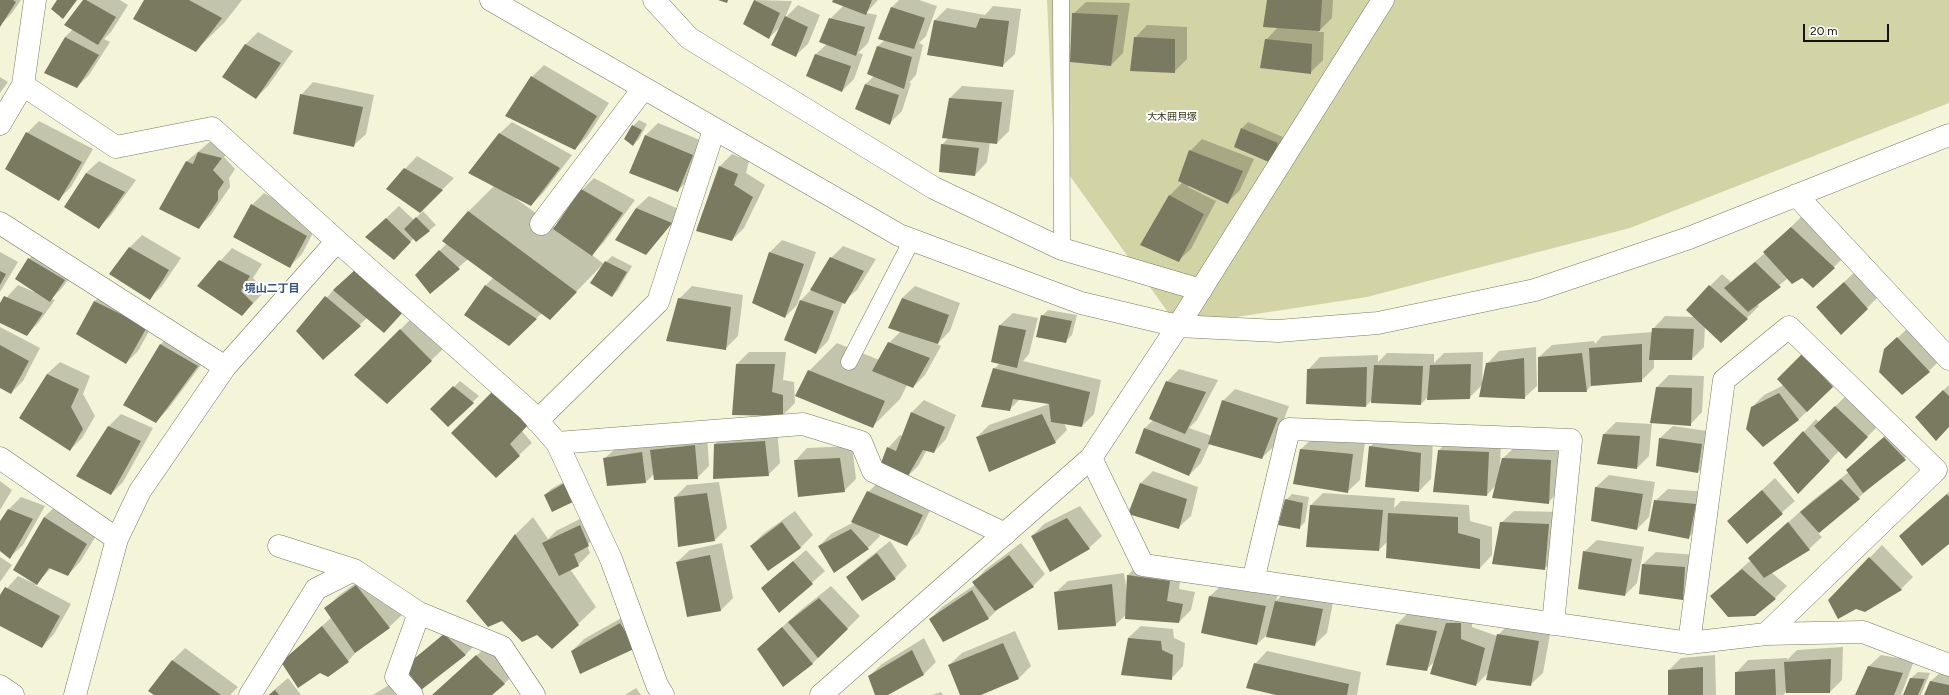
<!DOCTYPE html>
<meta charset="utf-8">
<style>
body{margin:0}
#map{position:relative;width:1949px;height:695px;overflow:hidden;background:#f4f5d8;font-family:Figtree,sans-serif}
canvas{display:block}
.scale{position:absolute;left:1803px;top:24px;width:86px;height:18px;box-sizing:border-box;border:2px solid #121208;border-top:0;padding-left:5px;font-size:12px;line-height:14px;white-space:nowrap;color:#121208;-webkit-text-stroke:3px #fff;paint-order:stroke}
</style>
<div id="map">
<canvas width="1949" height="695"></canvas>
<div class="scale">20 m</div>
</div>
<script>
const c = document.querySelector('canvas').getContext('2d');
c.lineJoin = 'round';
function fill(path, color) { c.fillStyle = color; c.fill(path, 'evenodd'); }
const shape = rows => new Path2D(rows.map(r => 'M' + r).join(''));
function trace(path, color, width, dash) { c.strokeStyle = color; c.lineWidth = width; c.lineCap = dash ? 'butt' : 'round'; c.setLineDash(dash || []); c.stroke(path); }
function write(font, color, halo, rows, align = 'center') {
  c.font = font + ' Figtree,"Noto Sans JP",sans-serif'; c.lineWidth = 4; c.setLineDash([]); c.textBaseline = 'middle'; c.strokeStyle = halo; c.fillStyle = color; for (const [text, x, y, turn = 0] of rows) {
    c.save(); c.translate(x, y); c.rotate((+turn || 0) * Math.PI / 180); c.textAlign = isNaN(turn) ? turn : align; if (halo) c.strokeText(text, 0, 0); c.fillText(text, 0, 0); c.restore();
  }
}
fill(shape([
 [1047,0,1949,0,1949,103,1630,228,1367,297,1178,326,1054,154]
]), '#d3d4a6');
fill(shape([
 [0,0,21,0,12,13,0,25],
 [84,0,120,0,128,5,111,32,104,39,110,42,89,75,77,87,65,37,73,29],
 [146,0,242,0,224,23,196,50],
 [755,0,792,1,785,18,798,5,820,15,808,44,795,56,781,26,769,38,744,24],
 [834,0,878,0,866,13,877,15,868,43,858,53,863,54,854,79,842,91,807,76,816,54,827,44,830,19,843,6],
 [899,0,919,0,937,6,926,36,919,43,923,45,916,75,909,83,911,83,902,111,890,123,856,109,866,84,874,76,878,46,885,40,892,7],
 [1268,0,1333,0,1332,18,1318,32,1324,32,1323,60,1311,72,1266,40,1278,27],
 [1086,2,1130,3,1123,53,1111,65,1073,14],
 [993,6,1021,9,1015,54,1002,66,928,55,935,20,947,8,985,15],
 [1147,25,1187,27,1187,59,1174,72,1135,38],
 [258,32,293,51,268,86,256,98,224,77,246,44],
 [544,65,609,103,587,137,575,149,532,77],
 [0,77,8,82,0,93],
 [313,82,374,95,366,134,353,146,301,95],
 [962,86,1014,90,1009,131,997,143,990,142,987,162,975,175,942,145,948,138,950,98],
 [639,120,647,124,639,139,633,145,633,126],
 [39,121,93,149,71,187,58,200,27,133],
 [512,122,572,155,543,193,531,205,515,198,555,227,582,190,594,178,635,200,604,242,592,255,604,264,612,256,632,266,618,290,612,296,602,265,550,319,542,313,508,345,486,285,494,277,468,259,430,293,417,275,447,243,468,212,494,186,499,134],
 [1248,122,1283,137,1277,156,1242,128],
 [658,123,705,142,690,179,677,191,645,136],
 [1202,139,1254,159,1240,190,1227,203,1189,185,1188,187,1216,201,1191,249,1178,261,1141,245,1170,195,1183,182,1190,151],
 [212,140,234,146,224,157,235,169,229,178,230,187,211,215,199,227,160,209,187,161],
 [732,154,749,161,746,173,765,185,744,228,732,240,697,230,720,166],
 [417,156,454,178,420,212,405,169],
 [99,161,136,180,111,215,99,227,86,173],
 [264,193,318,223,302,254,290,266,252,205],
 [649,196,683,211,646,254,636,208],
 [399,206,414,220,423,211,436,225,416,241,414,238,394,259,366,237],
 [1803,215,1846,255,1834,267,1788,278,1757,304,1759,306,1747,318,1705,326,1704,347,1692,359,1654,359,1654,368,1641,381,1592,385,1586,391,1539,357,1552,345,1594,341,1595,344,1602,336,1653,332,1653,329,1665,316,1695,317,1710,286,1722,274,1731,282,1765,253],
 [142,235,181,258,162,286,150,298,110,274,130,247],
 [782,240,816,252,797,305,785,317,770,252],
 [843,246,876,259,857,290,843,302,828,341,816,353,785,340,801,300,812,289,831,258],
 [41,247,77,268,62,288,51,299,55,300,39,322,27,335,0,321,0,305,18,285,34,292,29,259],
 [232,248,262,264,253,278,265,291,242,315,198,286],
 [0,252,18,262,0,292],
 [1857,270,1879,296,1867,308,1817,307],
 [338,285,368,317,323,359,297,331],
 [692,286,743,295,738,336,725,349,679,299],
 [915,286,960,303,950,331,937,344,941,346,925,375,913,387,907,385,900,399,872,427,809,371,837,343,879,360,889,343,901,331,902,298],
 [107,289,158,315,138,351,126,363,77,334,95,301],
 [1048,310,1077,315,1072,335,1066,341,1042,316],
 [1013,313,1038,318,1029,354,1023,361,1101,380,1094,414,1082,426,1064,423,1067,430,1055,442,977,437,989,425,1052,403,1020,399,1009,410,994,369,1000,363,1000,325],
 [412,318,444,348,387,403,355,374],
 [1910,326,1941,359,1929,371,1885,350],
 [0,327,40,348,23,381,11,393,0,387],
 [173,332,210,353,168,409,156,421,160,345],
 [1815,342,1845,375,1799,419,1764,445,1752,407,1764,395,1784,385],
 [1536,347,1537,386,1524,398,1487,364,1499,351],
 [749,352,786,352,783,380,794,382,795,403,783,415,737,364],
 [1483,352,1482,385,1469,398,1429,396,1421,404,1372,402,1372,400,1366,406,1308,370,1320,357,1378,355,1378,362,1387,353,1434,354,1434,363,1444,353],
 [60,362,90,376,83,394,95,416,82,438,70,450,47,374],
 [1179,369,1218,380,1197,420,1189,428,1212,436,1223,401,1235,389,1289,406,1274,446,1262,458,1210,443,1201,463,1189,475,1145,428,1153,420,1167,382],
 [1669,375,1704,376,1702,412,1690,425,1652,422,1649,456,1637,468,1604,434,1616,422,1651,424,1657,387],
 [460,381,479,396,448,426,432,409],
 [1949,385,1949,426,1916,417],
 [1847,395,1879,425,1846,458,1839,451,1799,493,1775,463,1816,419,1819,422],
 [924,400,956,415,946,439,934,452,927,450,918,466,906,478,888,448,900,435,902,436,912,412],
 [121,414,153,428,123,482,111,494,77,476,109,426],
 [1897,425,1917,447,1818,533,1822,537,1809,549,1771,572,1787,586,1775,598,1755,615,1711,596,1751,560,1749,558,1762,546,1813,500,1849,472,1848,470,1860,458],
 [1673,426,1714,432,1710,460,1698,472,1660,438],
 [777,429,780,463,768,475,715,444,728,432],
 [522,431,532,443,496,476,453,433],
 [707,433,709,466,697,478,654,474,646,482,604,459,617,447,654,441,655,447,664,438],
 [1382,434,1433,441,1431,479,1419,491,1370,447],
 [1314,437,1365,442,1360,480,1347,492,1301,449],
 [1451,438,1501,440,1500,469,1503,458,1516,446,1563,448,1560,490,1548,503,1496,485,1487,495,1439,450],
 [852,446,856,479,844,491,795,461,807,448],
 [1153,471,1198,487,1191,516,1178,528,1130,514,1141,483],
 [1609,475,1655,482,1649,517,1637,529,1592,521,1596,487],
 [574,476,576,499,545,495,551,489],
 [1775,478,1795,501,1747,543,1728,521],
 [881,480,934,502,919,533,906,545,877,532,880,536,868,548,819,546,831,534,854,522,868,492],
 [0,481,12,490,0,510],
 [719,482,727,528,715,540,675,497,687,485],
 [1668,489,1708,492,1701,525,1688,538,1655,501],
 [1949,492,1949,543,1900,536,1912,524],
 [1323,493,1395,498,1394,508,1401,501,1469,505,1470,521,1492,527,1492,555,1480,568,1387,557,1388,541,1379,550,1311,505],
 [1292,494,1309,497,1305,522,1299,528,1286,500],
 [21,497,45,506,23,545,10,557,0,550,0,522,9,509],
 [57,505,99,531,80,562,68,575,51,568,35,585,71,604,54,634,42,647,0,625,0,596,18,576,35,584,44,517],
 [1080,506,1102,536,1089,548,1032,536,1044,524],
 [795,511,813,535,801,547,768,570,751,546,763,534],
 [1514,511,1560,512,1557,557,1544,569,1501,523],
 [592,513,600,533,587,545,590,553,578,565,570,569,596,607,578,624,538,634,502,619,467,601,516,534,533,517,548,539,556,531],
 [1597,540,1644,547,1637,583,1625,595,1584,552],
 [890,541,907,566,895,578,847,577,860,565],
 [722,543,733,598,721,610,677,562,690,550],
 [1021,543,1045,574,1033,586,999,608,989,618,944,641,930,619,942,607,976,584,974,582,986,569],
 [1882,545,1913,577,1901,589,1865,611,1829,600],
 [806,550,825,571,780,611,762,588],
 [1656,552,1697,555,1695,586,1682,599,1643,564],
 [0,557,12,565,0,582],
 [1140,563,1182,569,1179,589,1195,592,1191,610,1179,622,1126,615,1115,625,1055,593,1068,581,1124,573,1127,593,1128,575],
 [368,574,402,615,389,627,360,648,348,661,282,662,332,617,326,608,338,596],
 [1223,584,1278,594,1276,601,1288,589,1334,597,1327,633,1314,645,1268,634,1257,644,1210,596],
 [831,586,860,616,813,663,783,685,758,649,802,609],
 [1459,611,1472,611,1472,627,1497,636,1510,623,1551,629,1543,673,1530,685,1488,673,1476,685,1436,660,1426,670,1387,664,1397,624,1409,612,1449,619,1448,622],
 [632,612,647,635,572,651,584,639],
 [457,622,478,642,466,654,421,689,406,667],
 [1141,626,1173,629,1174,638,1185,643,1183,666,1171,679,1128,638],
 [1015,631,1031,666,1019,678,978,695,961,695,949,665,962,653],
 [924,638,936,662,924,674,886,695,876,695,869,676,882,664],
 [489,644,517,671,505,683,490,695,434,695],
 [1843,647,1842,680,1830,692,1786,692,1783,695,1736,695,1736,673,1748,660,1787,658,1787,660,1797,650],
 [185,648,238,687,230,695,155,695,150,691,173,660],
 [1267,651,1361,672,1357,695,1281,695,1255,664],
 [1715,655,1716,695,1669,695,1669,670,1681,658],
 [1881,655,1914,661,1901,695,1856,695,1868,667],
 [1944,669,1949,670,1949,695,1925,695,1931,681],
 [1918,672,1930,673,1921,695,1904,695,1911,678],
 [288,678,301,695,268,695],
 [389,685,396,695,373,695],
 [636,688,641,695,625,695],
 [941,692,943,695,932,695]
]), '#0003');
fill(shape([
 [0,0,13,0,16,2,0,27],
 [57,0,77,0,63,19,51,9],
 [83,0,86,0,116,17,98,45,64,25],
 [144,0,189,0,222,18,196,52,133,19],
 [718,0,728,0,727,3],
 [754,0,780,13,769,39,743,24],
 [833,0,872,0,866,15,832,2],
 [1267,0,1322,0,1320,31,1263,27],
 [891,7,925,18,914,49,878,39],
 [1072,13,1118,15,1111,66,1070,62],
 [785,16,808,27,796,57,771,45],
 [829,18,865,27,856,56,819,42],
 [980,18,1009,21,1003,67,927,55,934,20,976,28],
 [65,37,99,55,77,88,44,73],
 [1134,37,1175,39,1175,73,1130,71],
 [1265,39,1312,44,1311,74,1260,68],
 [245,44,281,63,256,99,222,77],
 [877,46,912,57,904,89,867,74],
 [815,54,851,66,842,92,806,76],
 [531,76,597,116,575,150,505,116],
 [865,84,899,95,890,125,855,109],
 [300,94,363,107,354,147,293,134],
 [949,98,1002,102,997,144,942,138],
 [632,125,642,130,633,146,624,139],
 [1241,128,1278,143,1271,163,1234,147],
 [26,132,82,162,59,201,5,169],
 [499,133,560,168,531,206,468,173],
 [645,135,693,155,678,192,629,173],
 [941,144,979,148,975,176,939,172],
 [1189,150,1243,171,1228,204,1178,181],
 [198,152,222,158,213,170,224,182,218,191,218,200,199,229,159,209,186,161,193,164],
 [719,166,738,174,734,185,753,197,732,241,696,231],
 [404,168,443,190,420,213,386,189],
 [86,173,125,192,99,229,64,207],
 [581,189,623,213,592,256,553,229],
 [1169,195,1204,214,1179,262,1140,245],
 [251,204,307,236,290,268,233,237],
 [636,208,672,223,646,255,615,240],
 [468,211,577,292,550,320,442,241],
 [416,217,430,231,416,242,404,229],
 [386,218,411,242,394,260,365,237],
 [1791,227,1835,268,1813,288,1802,278,1792,284,1763,252],
 [129,247,169,270,150,300,109,274],
 [439,250,460,269,430,294,415,275],
 [769,252,804,264,785,318,752,303],
 [830,257,864,271,845,304,810,290],
 [28,258,65,280,50,302,15,279],
 [219,260,250,276,241,291,253,303,242,316,197,286],
 [605,261,627,272,612,297,590,283],
 [1755,262,1781,287,1748,312,1724,288],
 [356,269,404,311,384,333,333,290],
 [0,271,6,274,0,285],
 [1844,282,1868,309,1841,335,1816,307],
 [485,285,537,319,509,346,464,315],
 [1709,285,1748,319,1721,343,1686,310],
 [4,296,43,313,27,336,0,323,0,303],
 [325,296,361,326,323,360,296,331],
 [678,298,731,307,726,350,666,341],
 [902,298,949,315,938,344,888,328],
 [800,300,834,311,816,354,784,340],
 [94,301,147,327,126,364,76,334],
 [1041,315,1072,321,1066,343,1036,337],
 [999,325,1026,330,1017,368,991,362],
 [1652,328,1694,329,1692,360,1649,360],
 [400,329,432,361,387,404,354,375],
 [1897,337,1930,372,1902,395,1879,372,1884,349],
 [888,342,930,358,913,388,872,371],
 [160,344,198,366,156,423,123,405],
 [1642,344,1642,382,1591,386,1589,348],
 [0,345,29,361,11,394,0,388],
 [1582,353,1587,392,1538,392,1538,357],
 [1802,354,1833,387,1807,412,1777,379],
 [1524,358,1525,399,1479,397,1486,363],
 [736,364,775,364,772,392,783,395,783,416,732,415],
 [1471,364,1470,399,1427,400,1430,365],
 [1374,365,1423,366,1421,405,1371,403],
 [1367,367,1366,407,1306,404,1307,369],
 [993,368,1090,392,1082,427,1051,422,1049,404,1013,399,1010,411,981,407],
 [808,370,885,401,873,428,795,396],
 [47,374,79,389,71,407,83,429,70,451,19,418],
 [1166,381,1206,392,1185,434,1149,419],
 [453,386,474,403,448,427,430,409],
 [1656,387,1692,388,1691,426,1650,423],
 [494,390,531,422,510,444,520,456,496,478,451,433],
 [1943,390,1949,396,1949,427,1936,441,1915,417],
 [1779,393,1799,420,1763,447,1746,429,1751,407],
 [1222,400,1278,418,1262,459,1208,444],
 [1835,406,1868,437,1846,459,1814,426],
 [911,412,945,427,934,453,923,450,906,479,879,468,887,447,896,451],
 [1042,414,1056,443,989,472,976,437],
 [108,426,141,441,111,495,76,476],
 [1144,428,1201,449,1189,476,1135,453],
 [1803,431,1830,461,1798,494,1773,463],
 [1603,434,1640,436,1637,469,1597,464],
 [1884,437,1906,460,1863,493,1846,470],
 [1659,438,1702,444,1698,473,1656,466],
 [765,441,769,476,713,479,714,444],
 [695,445,698,479,654,480,650,450],
 [1369,446,1421,453,1419,492,1365,487],
 [1300,449,1353,454,1348,493,1293,484],
 [1438,450,1489,452,1487,496,1433,492],
 [642,452,646,483,607,486,603,458],
 [840,458,845,492,798,497,794,460],
 [1502,458,1551,460,1549,504,1492,498],
 [1841,479,1860,499,1819,533,1800,512],
 [568,481,577,500,552,512,544,495],
 [1140,483,1187,499,1179,529,1128,514],
 [1595,487,1643,494,1637,530,1591,521],
 [1762,490,1783,514,1747,544,1727,521],
 [867,491,923,515,907,546,851,522],
 [707,493,715,541,678,547,674,497],
 [1947,494,1949,497,1949,544,1922,566,1899,536],
 [1285,499,1303,503,1300,529,1278,525],
 [1654,500,1696,504,1689,539,1648,531],
 [1310,505,1383,510,1379,551,1306,547],
 [8,509,33,519,10,559,0,551,0,521],
 [1388,513,1458,517,1458,533,1480,539,1480,569,1386,558],
 [44,517,87,544,68,576,49,568,37,585,13,570],
 [1067,518,1090,549,1050,572,1031,536],
 [782,522,801,548,768,571,750,546],
 [1500,522,1549,524,1545,570,1492,564],
 [1788,522,1810,550,1764,578,1748,558],
 [580,525,589,546,574,554,579,566,559,576,542,543],
 [851,529,869,549,834,573,818,546],
 [515,534,579,625,552,649,537,635,522,642,502,621,488,627,466,601],
 [1583,551,1632,559,1625,596,1578,589],
 [877,553,896,579,862,601,846,577],
 [710,555,721,611,687,617,676,562],
 [1009,555,1034,587,995,611,972,582],
 [1869,557,1902,590,1865,612,1856,609,1838,619,1828,600],
 [793,561,813,584,779,613,761,588],
 [1642,564,1685,567,1683,600,1639,594],
 [1742,569,1776,599,1755,616,1728,617,1710,596],
 [1127,575,1170,581,1167,601,1183,604,1179,623,1125,619],
 [1112,584,1116,626,1058,630,1054,592],
 [356,585,390,628,355,653,324,608],
 [5,587,60,616,42,648,0,626,0,595],
 [972,590,989,619,943,642,929,619],
 [1209,596,1266,606,1257,645,1201,633],
 [819,598,848,629,818,658,788,622],
 [1275,601,1323,609,1315,646,1266,637],
 [620,623,636,648,580,674,571,651],
 [1446,623,1461,623,1461,639,1485,648,1476,686,1430,674],
 [1396,624,1437,631,1427,671,1386,665],
 [322,626,349,662,328,677,320,673,298,688,281,662],
 [782,627,813,664,783,687,757,649],
 [444,634,466,655,421,690,404,667],
 [1497,634,1539,641,1531,686,1486,680],
 [1128,638,1161,641,1162,650,1173,655,1172,680,1121,675],
 [1003,643,1019,679,981,695,960,695,948,665],
 [912,650,924,675,888,695,875,695,868,676],
 [476,655,505,684,492,695,432,695],
 [1831,659,1830,693,1786,693,1784,662],
 [172,660,221,695,154,695,148,691],
 [1254,663,1349,684,1347,695,1276,695,1246,688],
 [1868,666,1903,673,1894,695,1855,695],
 [1703,667,1703,695,1668,695,1668,670],
 [1775,669,1776,695,1735,695,1735,672],
 [1910,678,1925,679,1918,695,1903,695],
 [1930,681,1949,685,1949,695,1924,695],
 [275,690,279,695,269,695]
]), '#7a7a61');
const lane = shape([
 [1061,0,1062,249],
 [849,362,912,240]
]);
const street = shape([
 [654,0,689,38,934,188,1062,249,1201,290],
 [23,85,116,147,212,128,337,241],
 [0,124,23,85,35,0],
 [0,223,225,367],
 [541,224,643,89],
 [537,421,658,302,714,130],
 [557,443,803,424,861,442,873,471,1005,534],
 [0,458,117,539],
 [1091,458,1143,565,1689,643,1724,380,1789,327,1936,470,1766,634,1689,643],
 [279,546,354,570,419,613,502,647,534,695],
 [1253,581,1289,429,1571,440,1553,624],
 [1766,634,1863,632,1949,665],
 [0,686,13,695],
 [75,695,117,539,140,491,225,367,337,241,528,410,557,443,611,559,657,685,663,695],
 [250,695,316,589,354,570],
 [412,695,396,677,419,613]
]);
const secondary = shape([
 [491,0,899,235,1081,303,1178,326,1278,331,1378,323,1535,290,1689,238,1949,135],
 [1796,195,1949,359],
 [821,695,1091,458,1178,326,1383,0]
]);
trace(lane, '#797a60', 17);
trace(street, '#797a60', 23);
trace(secondary, '#797a60', 23);
trace(lane, '#fff', 16);
trace(street, '#fff', 22);
trace(secondary, '#fff', 22);
write('10px', '#373716', '#fff', [
 ["大木囲貝塚",1172,117]
]);
write('bold 11px', '#2c5086', '#fff', [
 ["境山二丁目",272,289]
]);
</script>
